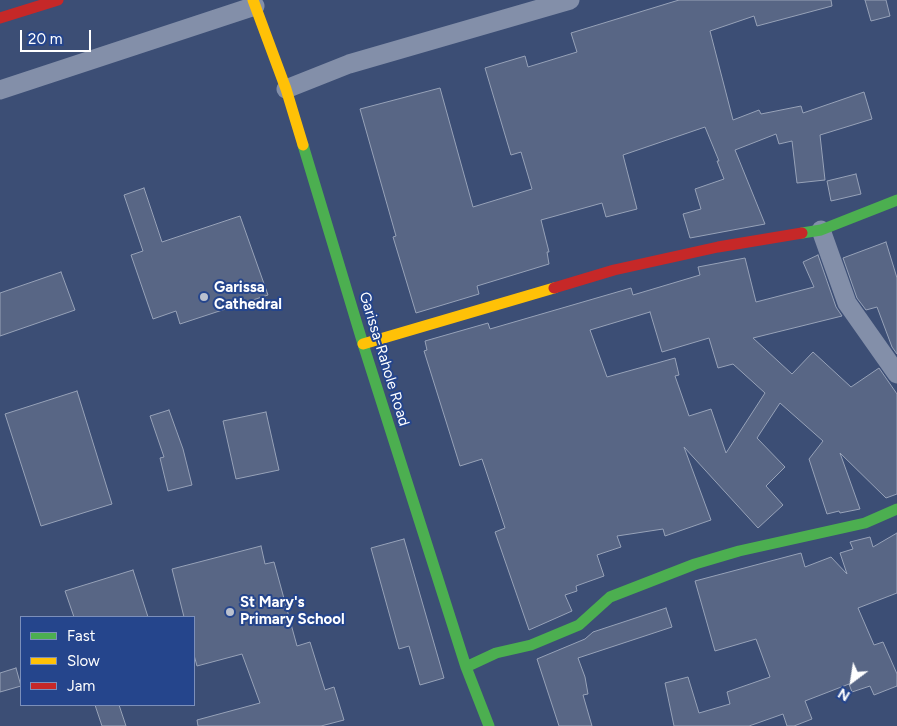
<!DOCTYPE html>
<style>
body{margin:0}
#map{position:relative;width:897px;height:726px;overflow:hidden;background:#3c4e75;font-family:Figtree,sans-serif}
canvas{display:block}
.legend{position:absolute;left:20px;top:616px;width:175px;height:90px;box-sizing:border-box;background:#25458c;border:1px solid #7c8fba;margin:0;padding:6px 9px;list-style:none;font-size:15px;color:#fff}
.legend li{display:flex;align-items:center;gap:10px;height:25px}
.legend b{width:25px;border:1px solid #7c8fba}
.north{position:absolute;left:827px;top:656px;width:50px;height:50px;-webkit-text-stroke:4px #25458c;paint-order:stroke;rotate:211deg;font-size:14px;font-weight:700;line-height:20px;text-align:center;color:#fff}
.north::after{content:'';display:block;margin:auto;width:18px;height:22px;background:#fff;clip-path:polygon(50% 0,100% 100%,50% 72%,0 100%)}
.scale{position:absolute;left:20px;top:30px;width:71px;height:22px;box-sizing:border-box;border:2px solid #fff;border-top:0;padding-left:6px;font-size:15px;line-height:18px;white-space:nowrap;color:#fff;-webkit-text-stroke:4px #25458c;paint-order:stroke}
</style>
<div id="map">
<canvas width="897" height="726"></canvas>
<ul class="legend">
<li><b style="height:6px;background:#4caf50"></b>Fast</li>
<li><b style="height:6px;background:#ffc107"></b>Slow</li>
<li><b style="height:6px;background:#c62828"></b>Jam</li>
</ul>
<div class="north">N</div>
<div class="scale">20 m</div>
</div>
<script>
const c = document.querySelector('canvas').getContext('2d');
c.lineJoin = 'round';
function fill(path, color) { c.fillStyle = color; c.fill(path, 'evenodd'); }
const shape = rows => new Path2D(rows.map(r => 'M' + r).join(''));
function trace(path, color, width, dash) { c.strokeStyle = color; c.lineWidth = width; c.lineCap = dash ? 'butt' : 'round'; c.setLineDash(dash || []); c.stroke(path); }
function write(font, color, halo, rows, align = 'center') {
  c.font = font + ' Figtree,sans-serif'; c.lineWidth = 4; c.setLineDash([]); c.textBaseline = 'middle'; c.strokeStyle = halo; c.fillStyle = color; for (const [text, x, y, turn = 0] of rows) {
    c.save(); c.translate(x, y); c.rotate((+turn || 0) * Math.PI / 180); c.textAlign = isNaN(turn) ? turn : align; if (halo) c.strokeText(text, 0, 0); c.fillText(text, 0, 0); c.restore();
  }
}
const building = shape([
 [679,0,831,0,832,6,757,26,754,16,710,31,733,120,759,110,761,114,801,106,803,113,864,92,872,119,820,135,825,180,797,183,792,141,779,144,776,134,735,150,765,224,690,238,683,214,701,209,695,189,724,179,717,161,719,161,705,127,623,155,637,209,606,217,602,203,541,220,549,252,547,252,549,264,477,286,479,294,416,313,393,237,396,236,360,109,440,88,473,207,532,189,521,152,511,155,485,68,525,56,528,67,577,52,571,33,679,0],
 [865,0,886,0,890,16,871,21,865,0],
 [856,174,861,194,831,201,827,181,856,174],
 [144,188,162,242,240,216,268,295,180,324,176,311,153,319,131,255,143,251,124,195,144,188],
 [886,242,897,278,897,354,892,347,877,307,866,310,857,298,843,258,886,242],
 [818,255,836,307,842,316,753,338,792,374,813,352,851,387,879,368,897,394,897,494,886,498,840,453,860,509,840,513,839,511,827,514,809,459,823,441,780,403,757,438,785,467,766,486,783,505,758,528,684,447,711,520,665,536,663,529,617,536,621,547,597,555,604,576,576,586,577,591,565,595,572,611,529,630,495,532,505,528,482,459,460,466,424,351,427,350,425,341,488,323,490,329,631,288,633,295,700,275,698,267,745,258,756,302,814,287,803,262,818,255],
 [650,312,662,352,709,338,718,368,733,364,765,393,726,453,711,409,689,416,675,376,679,375,675,358,607,377,590,330,650,312],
 [61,272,75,310,0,336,0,293,61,272],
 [77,391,112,504,41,526,5,414,77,391],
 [169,410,183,449,192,485,168,491,160,458,164,457,150,416,169,410],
 [266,412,279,470,236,479,223,421,266,412],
 [897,533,897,593,858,608,874,645,883,642,897,674,897,686,874,695,870,686,852,692,849,684,805,701,812,719,794,726,787,726,783,714,749,726,674,726,665,683,688,677,699,713,730,704,727,692,770,677,756,639,715,651,695,581,801,553,805,567,831,557,847,574,840,553,853,549,850,542,870,537,873,547,897,533],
 [404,539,444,678,420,685,409,646,399,649,371,548,404,539],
 [261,546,265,564,274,562,297,646,310,642,325,690,334,687,344,720,321,726,198,726,197,720,260,703,242,654,197,666,194,655,194,617,184,617,172,569,261,546],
 [133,570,148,617,74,617,65,591,133,570],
 [666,608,672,627,578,658,585,677,588,694,583,695,592,726,559,726,537,659,585,639,593,632,666,608],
 [16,668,21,686,0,692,0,673,16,668],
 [95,705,119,705,126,726,102,726,95,705]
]);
fill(building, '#586685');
trace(building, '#97a2b8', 1);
trace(shape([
 [286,89,349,64,570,0],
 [0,90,255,6],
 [821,230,847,303,897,374]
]), '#838fa9', 19);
trace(shape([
 [303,145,363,344,466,667,489,726],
 [802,233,821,230,897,200],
 [466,667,496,653,531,645,579,625,610,597,695,564,739,551,865,523,897,509]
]), '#4caf50', 11);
trace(shape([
 [253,0,286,89,303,145],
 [363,344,554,288]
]), '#ffc107', 11);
trace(shape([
 [0,18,58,0],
 [554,288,614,270,718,247,802,233]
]), '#c62828', 11);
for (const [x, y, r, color] of [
 [204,297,5,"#bbc1cf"],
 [230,612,5,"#bbc1cf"]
]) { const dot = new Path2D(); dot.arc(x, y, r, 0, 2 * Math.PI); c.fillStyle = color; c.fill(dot); trace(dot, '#25458c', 2); }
write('bold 15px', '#fff', '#25458c', [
 ["Garissa",214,288],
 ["Cathedral",214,305],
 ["St Mary's",240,603],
 ["Primary School",240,620]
], 'left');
write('15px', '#fff', '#25458c', [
 ["Garissa-Rahole Road",384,359,73]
]);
</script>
